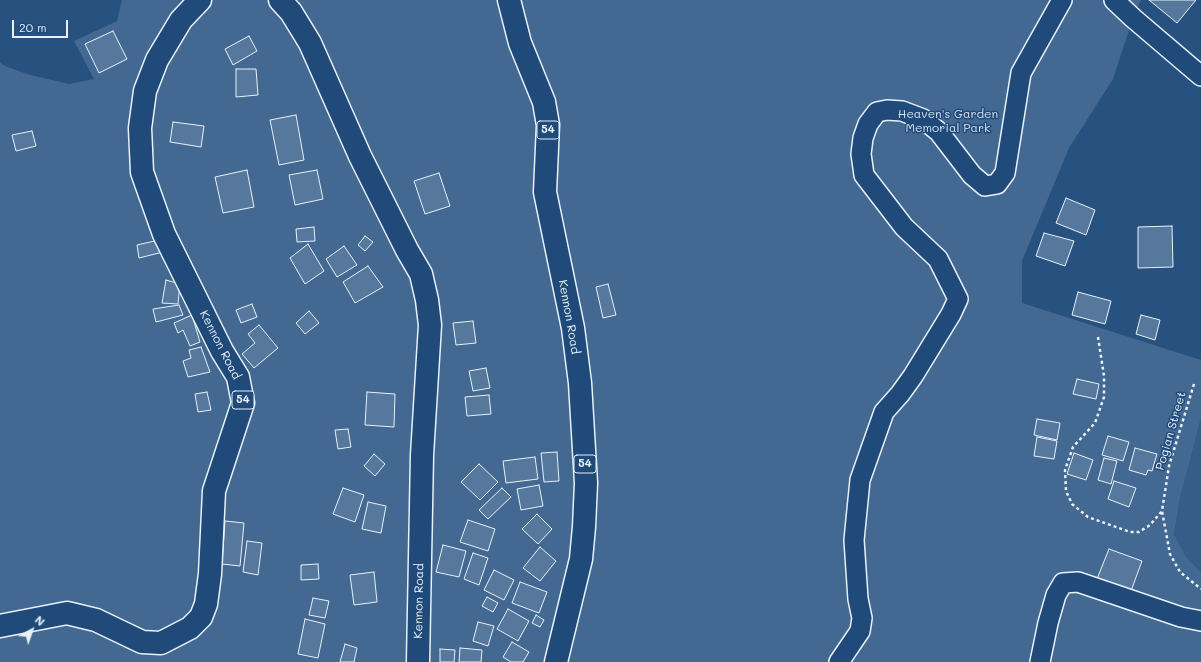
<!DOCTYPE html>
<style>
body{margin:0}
#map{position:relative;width:1201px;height:662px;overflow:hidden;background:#27517f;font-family:Mali,sans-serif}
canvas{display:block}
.north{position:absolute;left:12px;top:610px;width:40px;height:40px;-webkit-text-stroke:3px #1f4a7a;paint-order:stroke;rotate:41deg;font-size:11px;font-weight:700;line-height:16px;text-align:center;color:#e8f1f8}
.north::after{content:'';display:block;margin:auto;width:14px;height:18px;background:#e8f1f8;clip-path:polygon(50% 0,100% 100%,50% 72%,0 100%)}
.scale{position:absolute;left:12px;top:20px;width:56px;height:18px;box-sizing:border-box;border:2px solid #e8f1f8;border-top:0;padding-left:5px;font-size:12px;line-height:14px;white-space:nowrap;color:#e8f1f8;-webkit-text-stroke:3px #1f4a7a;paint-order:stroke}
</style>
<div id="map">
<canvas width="1201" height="662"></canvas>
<div class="north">N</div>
<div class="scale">20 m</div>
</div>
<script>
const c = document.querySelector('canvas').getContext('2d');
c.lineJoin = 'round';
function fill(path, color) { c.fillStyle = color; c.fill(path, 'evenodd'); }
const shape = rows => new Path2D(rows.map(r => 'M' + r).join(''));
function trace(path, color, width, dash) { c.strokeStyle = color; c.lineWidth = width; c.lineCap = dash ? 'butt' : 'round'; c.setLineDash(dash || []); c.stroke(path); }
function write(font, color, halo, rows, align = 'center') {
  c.font = font + ' Mali,sans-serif'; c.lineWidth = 3; c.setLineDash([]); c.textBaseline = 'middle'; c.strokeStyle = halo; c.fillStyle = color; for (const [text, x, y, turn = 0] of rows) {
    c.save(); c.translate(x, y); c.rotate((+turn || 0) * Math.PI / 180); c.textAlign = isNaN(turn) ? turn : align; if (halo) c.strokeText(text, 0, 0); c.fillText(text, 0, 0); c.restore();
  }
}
fill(shape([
 [1201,418,1201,572,1186,557,1174,536,1180,498]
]), '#355d88');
fill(shape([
 [122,0,1141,0,1133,18,1113,79,1069,148,1022,261,1022,303,1201,360,1201,418,1180,498,1174,535,1186,557,1201,572,1201,662,0,662,0,62,5,66,27,74,69,84,94,79,74,41,117,21]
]), '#436891');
const building = shape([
 [1149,0,1196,0,1177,23,1149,0],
 [113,31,127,59,99,73,85,44,113,31],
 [249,36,257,51,233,65,225,49,249,36],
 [236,69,256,69,258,95,236,97,236,69],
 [296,115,304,160,279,165,270,120,296,115],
 [173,122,204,126,201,147,170,142,173,122],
 [32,131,36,146,16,151,12,135,32,131],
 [247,170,254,207,223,213,215,177,247,170],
 [317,170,323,199,295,205,289,175,317,170],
 [439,173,450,206,425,214,414,181,439,173],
 [1066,198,1095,210,1086,235,1056,223,1066,198],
 [1172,226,1173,267,1138,268,1138,227,1172,226],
 [314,227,315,241,297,242,296,229,314,227],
 [1044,233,1074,241,1065,266,1036,256,1044,233],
 [365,236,373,242,365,251,358,245,365,236],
 [159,240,163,252,139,258,137,245,159,240],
 [308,244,324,271,305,284,290,258,308,244],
 [344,246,357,265,337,277,326,259,344,246],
 [368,266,383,287,355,303,343,282,368,266],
 [166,280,180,284,178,304,162,303,166,280],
 [608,284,616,315,603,318,596,287,608,284],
 [1078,292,1111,301,1105,324,1072,315,1078,292],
 [252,304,257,317,241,323,236,310,252,304],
 [179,305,183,315,156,322,153,309,179,305],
 [309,311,319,323,305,334,296,323,309,311],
 [192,315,200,342,190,346,183,330,178,333,174,323,192,315],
 [1141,315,1160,320,1155,340,1136,334,1141,315],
 [473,321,476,343,456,345,453,323,473,321],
 [259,325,278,348,254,368,242,354,255,343,248,334,259,325],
 [201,347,210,372,188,377,183,361,191,358,189,350,201,347],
 [486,368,490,388,473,391,469,371,486,368],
 [1077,379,1099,384,1096,399,1073,394,1077,379],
 [207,392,211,410,198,412,195,394,207,392],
 [367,392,395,394,394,427,365,425,367,392],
 [489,395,491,414,467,416,465,397,489,395],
 [1037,419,1060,423,1057,440,1034,435,1037,419],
 [348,429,351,447,338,449,335,430,348,429],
 [1108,436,1129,442,1123,461,1102,455,1108,436],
 [1037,437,1057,441,1054,459,1034,456,1037,437],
 [1135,448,1157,454,1152,471,1148,470,1146,475,1129,470,1135,448],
 [557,452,559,481,544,482,541,453,557,452],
 [1074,453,1093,460,1086,480,1067,474,1074,453],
 [374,454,385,464,375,476,364,466,374,454],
 [535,457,538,479,506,483,503,461,535,457],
 [1104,458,1117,461,1111,484,1098,480,1104,458],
 [479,464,498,482,480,500,461,482,479,464],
 [1114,481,1136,488,1129,507,1108,499,1114,481],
 [539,485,543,506,521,510,517,489,539,485],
 [343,488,364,495,355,522,333,514,343,488],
 [502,488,511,497,488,519,479,510,502,488],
 [368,502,386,506,381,533,362,529,368,502],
 [537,514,552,529,538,544,522,529,537,514],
 [468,520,495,529,488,551,460,542,468,520],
 [225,521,244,523,240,566,222,564,225,521],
 [247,541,262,543,258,575,243,572,247,541],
 [443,545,466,551,459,577,436,572,443,545],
 [540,547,556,561,540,581,523,568,540,547],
 [1109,549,1142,561,1131,591,1097,579,1109,549],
 [473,553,488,558,479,585,464,579,473,553],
 [318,564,319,579,301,580,301,565,318,564],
 [494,570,514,580,504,600,484,590,494,570],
 [374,572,377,602,354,605,350,575,374,572],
 [520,582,547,592,539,613,512,603,520,582],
 [487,597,498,603,493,612,482,606,487,597],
 [313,598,329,601,325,618,309,615,313,598],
 [508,609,529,621,518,641,497,629,508,609],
 [536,615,544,620,540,627,532,623,536,615],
 [305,619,325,624,318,658,298,654,305,619],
 [478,622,494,626,488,646,473,641,478,622],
 [512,642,529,652,523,662,511,662,503,657,512,642],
 [345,644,357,648,354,662,340,662,345,644],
 [460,648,482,650,481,662,459,662,460,648],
 [440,649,455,650,454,662,440,662,440,649]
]);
fill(building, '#57789d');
trace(building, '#e8f1f8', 1);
const minor = shape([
 [1114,0,1133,18,1201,76],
 [839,662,860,631,862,618,858,599,854,540,860,480,884,412,900,394,913,376,951,314,958,299,938,259,904,227,864,175,861,154,863,138,868,124,877,112,887,110,902,111,923,119,939,132,972,175,985,186,997,184,1005,173,1021,73,1062,0],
 [1040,662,1048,623,1056,595,1063,583,1078,582,1181,617,1201,621]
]);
const trunk = shape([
 [280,0,291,12,310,43,360,156,407,250,421,274,427,300,430,325,422,455,418,662],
 [509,0,520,43,544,102,548,125,545,192,573,328,580,383,586,483,584,527,581,559,556,662],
 [0,626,67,613,96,620,142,642,161,643,190,628,201,617,206,604,210,574,214,491,243,403,238,377,222,351,164,234,142,172,140,128,145,91,157,60,181,20,200,0]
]);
trace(minor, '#e8f1f8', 22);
trace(trunk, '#e8f1f8', 25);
trace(shape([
 [1098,337,1104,376,1104,397,1095,423,1073,447,1065,470,1066,491,1072,504,1088,517,1130,532,1139,532,1150,525,1162,511],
 [1194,384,1169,466,1162,511,1170,554,1180,572,1201,589]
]), '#e8f1f8', 2.5, [3, 3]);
trace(minor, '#1f4a7a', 19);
trace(trunk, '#1f4a7a', 22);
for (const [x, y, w] of [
 [548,130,22],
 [243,400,22],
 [585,464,22]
]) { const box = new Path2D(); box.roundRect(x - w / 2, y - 9, w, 18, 3); c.fillStyle = '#1f4a7a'; c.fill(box); trace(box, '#e8f1f8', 1); }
write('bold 11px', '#e8f1f8', null, [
 ["54",548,130],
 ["54",243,400],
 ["54",585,464]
]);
write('12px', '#d8e3ee', '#1f4a7a', [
 ["Heaven's Garden",948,114],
 ["Memorial Park",948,128]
]);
write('12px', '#e8f1f8', '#1f4a7a', [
 ["Kennon Road",569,317,80],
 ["Kennon Road",220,345,63],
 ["Pogian Street",1171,431,-74],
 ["Kennon Road",419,601,-89]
]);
</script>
